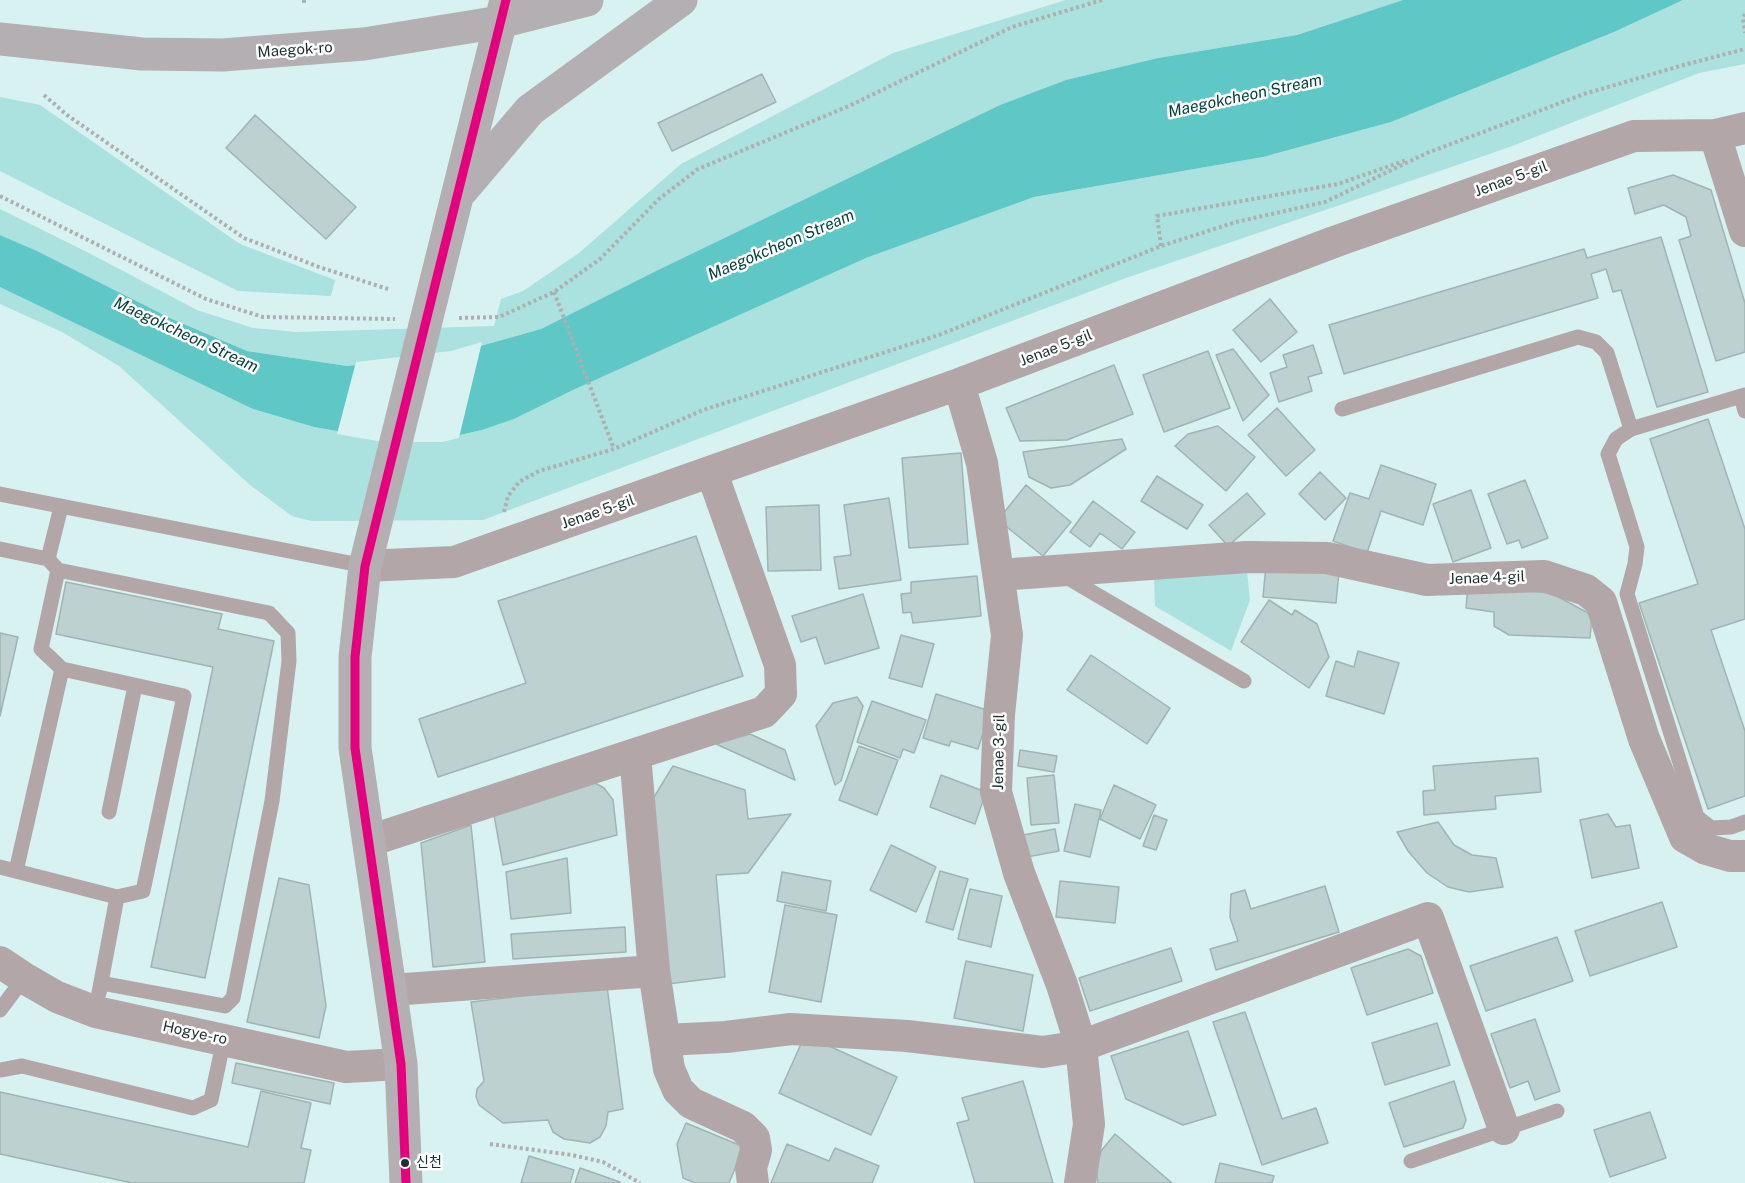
<!DOCTYPE html>
<meta charset="utf-8">
<style>
body{margin:0}
canvas{display:block;background:#d7f2f0}
</style>
<canvas width="1745" height="1183"></canvas>
<script>
const c = document.querySelector('canvas').getContext('2d');
c.lineJoin = 'round';
function fill(path, color) { c.fillStyle = color; c.fill(path, 'evenodd'); }
const shape = rows => new Path2D(rows.map(r => 'M' + r).join(''));
function trace(path, color, width, dash) { c.strokeStyle = color; c.lineWidth = width; c.lineCap = dash ? 'butt' : 'round'; c.setLineDash(dash || []); c.stroke(path); }
function write(font, color, halo, rows, align = 'center') {
  c.font = font + ' "Public Sans","Noto Sans KR",sans-serif'; c.lineWidth = 5; c.setLineDash([]); c.textBaseline = 'middle'; c.strokeStyle = halo; c.fillStyle = color; for (const [text, x, y, turn = 0] of rows) {
    c.save(); c.translate(x, y); c.rotate((+turn || 0) * Math.PI / 180); c.textAlign = isNaN(turn) ? turn : align; if (halo) c.strokeText(text, 0, 0); c.fillText(text, 0, 0); c.restore();
  }
}
fill(shape([
 [1066,0,1403,0,1297,35,1158,58,1066,80,1000,105,658,270,541,329,452,354,347,366,247,351,172,319,37,251,0,235,0,209,87,252,197,310,253,328,297,332,494,326,501,299,523,291,579,253,681,164,893,53],
 [1683,0,1745,0,1745,64,1699,73,1507,148,1126,278,483,520,311,521,292,516,250,485,119,366,62,332,0,304,0,287,253,409,314,427,383,439,442,439,482,430,514,419,573,390,866,258,1034,197,1263,157,1391,122,1614,32],
 [0,97,40,105,240,244,335,280,331,296,238,291,0,171],
 [1247,571,1250,600,1231,651,1155,606,1154,574]
]), '#abe1de');
fill(shape([
 [1403,0,1683,0,1614,32,1391,122,1263,157,1034,197,866,258,573,390,514,419,482,430,442,439,383,439,314,427,253,409,0,287,0,235,37,251,172,319,247,351,347,366,452,354,541,329,658,270,1000,105,1066,80,1158,58,1297,35]
]), '#5fc7c5');
fill(shape([
 [482,342,459,438,442,442,383,442,337,434,356,362,451,351]
]), '#d7f2f0');
const building = shape([
 [762,74,776,102,672,151,658,123,762,74],
 [255,115,356,207,326,239,226,148,255,115],
 [1673,175,1711,190,1745,303,1745,352,1716,361,1679,240,1691,236,1686,217,1664,205,1635,214,1628,188,1673,175],
 [1661,237,1708,392,1657,407,1621,290,1613,292,1606,269,1591,274,1598,298,1344,374,1329,325,1584,249,1587,258,1661,237],
 [1270,299,1297,332,1261,362,1233,330,1270,299],
 [1313,345,1322,373,1308,377,1312,391,1279,402,1270,373,1287,367,1283,355,1313,345],
 [1233,349,1269,395,1243,421,1216,355,1233,349],
 [1208,351,1230,408,1164,432,1143,375,1208,351],
 [1114,365,1133,414,1067,440,1020,441,1006,408,1114,365],
 [1277,408,1315,450,1286,476,1248,435,1277,408],
 [1708,419,1745,529,1745,619,1711,630,1745,731,1745,796,1708,809,1639,603,1698,584,1650,439,1708,419],
 [1218,426,1255,457,1226,491,1175,446,1188,434,1218,426],
 [1122,439,1126,449,1070,485,1051,488,1029,477,1023,452,1122,439],
 [961,453,968,544,909,548,902,458,961,453],
 [1381,465,1436,484,1423,525,1381,511,1367,553,1333,541,1350,493,1369,499,1381,465],
 [1320,472,1346,498,1325,520,1299,494,1320,472],
 [1157,476,1203,505,1187,529,1141,501,1157,476],
 [1525,480,1548,538,1522,548,1519,540,1507,544,1488,494,1525,480],
 [1026,485,1071,522,1043,556,998,520,1026,485],
 [1471,490,1491,548,1453,562,1433,504,1471,490],
 [1247,493,1265,514,1228,546,1209,525,1247,493],
 [889,498,901,580,839,589,834,557,851,555,844,505,889,498],
 [1093,501,1135,532,1122,549,1100,533,1090,547,1070,532,1093,501],
 [819,505,821,570,768,571,766,507,819,505],
 [696,536,743,676,438,777,419,719,526,683,498,601,696,536],
 [1266,565,1339,571,1336,603,1263,597,1266,565],
 [977,576,981,616,913,623,911,612,903,613,901,594,911,593,911,582,977,576],
 [66,582,222,614,218,629,274,641,205,978,151,967,213,667,56,634,66,582],
 [1468,586,1551,593,1592,615,1590,638,1509,635,1494,626,1494,612,1466,608,1468,586],
 [863,594,879,648,825,664,816,637,801,642,792,616,863,594],
 [1269,600,1292,615,1295,610,1317,624,1329,657,1309,688,1241,642,1269,600],
 [0,633,18,637,0,716,0,633],
 [901,635,934,644,922,687,889,678,901,635],
 [1358,651,1399,663,1384,714,1326,696,1336,661,1354,667,1358,651],
 [1091,655,1170,708,1147,744,1067,690,1091,655],
 [936,694,990,711,978,749,951,741,949,746,923,738,936,694],
 [857,697,863,706,841,781,835,785,816,726,833,703,857,697],
 [872,701,926,720,914,753,903,749,900,758,857,742,872,701],
 [750,734,785,750,795,780,716,744,750,734],
 [859,746,898,760,877,815,839,800,859,746],
 [1020,750,1057,756,1054,772,1018,766,1020,750],
 [1538,758,1541,792,1495,796,1496,809,1424,815,1423,791,1435,790,1433,766,1538,758],
 [673,766,745,790,748,819,791,814,748,873,716,875,725,977,667,984,651,802,673,766],
 [941,775,986,792,975,824,930,807,941,775],
 [1054,775,1059,823,1031,825,1027,778,1054,775],
 [595,783,604,788,613,800,617,835,503,865,494,815,595,783],
 [1114,785,1156,805,1140,839,1100,819,1114,785],
 [1075,804,1101,810,1090,857,1064,851,1075,804],
 [1608,814,1616,827,1630,825,1639,868,1592,878,1580,820,1608,814],
 [1154,815,1167,820,1156,850,1143,846,1154,815],
 [1438,822,1454,845,1472,855,1496,858,1503,887,1469,892,1448,887,1427,873,1408,851,1397,832,1438,822],
 [471,825,485,962,433,967,421,843,471,825],
 [1055,829,1059,851,1027,857,1023,835,1055,829],
 [891,845,936,867,916,912,870,890,891,845],
 [567,858,571,913,511,919,506,872,567,858],
 [940,871,968,879,953,930,926,922,940,871],
 [782,872,831,881,826,911,777,901,782,872],
 [279,878,309,885,326,1006,319,1038,247,1022,279,878],
 [1060,881,1119,887,1115,923,1056,917,1060,881],
 [1325,886,1339,932,1216,970,1210,949,1238,941,1230,917,1231,894,1245,890,1251,909,1325,886],
 [970,889,1002,896,991,947,958,939,970,889],
 [1662,902,1677,947,1590,976,1575,931,1662,902],
 [785,905,837,915,821,1002,769,992,785,905],
 [625,927,626,952,513,959,511,934,625,927],
 [1557,937,1573,981,1486,1011,1470,966,1557,937],
 [1171,948,1182,981,1090,1011,1079,978,1171,948],
 [1408,949,1421,956,1433,993,1367,1015,1351,968,1408,949],
 [966,961,1033,975,1023,1031,954,1018,966,961],
 [607,986,623,1109,608,1112,606,1126,600,1137,590,1143,564,1139,553,1132,548,1120,503,1123,479,1105,476,1096,477,1089,484,1081,471,1002,607,986],
 [1245,1012,1282,1119,1316,1108,1328,1143,1262,1165,1213,1022,1245,1012],
 [1535,1019,1560,1091,1535,1100,1528,1081,1510,1088,1491,1034,1535,1019],
 [1437,1023,1450,1065,1385,1085,1372,1043,1437,1023],
 [1188,1031,1216,1115,1183,1125,1126,1099,1111,1056,1188,1031],
 [805,1035,897,1077,871,1135,779,1093,805,1035],
 [236,1063,334,1083,330,1104,232,1083,236,1063],
 [1023,1081,1053,1183,975,1183,957,1123,969,1120,962,1098,1023,1081],
 [1454,1081,1466,1120,1463,1128,1404,1147,1389,1103,1454,1081],
 [261,1091,311,1103,301,1148,311,1150,304,1183,132,1183,0,1154,0,1092,248,1147,261,1091],
 [1650,1112,1666,1158,1610,1177,1594,1130,1650,1112],
 [686,1123,744,1147,729,1183,695,1183,683,1178,677,1144,686,1123],
 [1115,1134,1172,1183,1098,1183,1096,1170,1101,1151,1115,1134],
 [787,1144,829,1161,835,1148,879,1166,872,1183,771,1183,787,1144],
 [529,1156,574,1170,570,1183,521,1183,529,1156],
 [1220,1163,1274,1176,1272,1183,1215,1183,1220,1163],
 [580,1168,620,1182,620,1183,575,1183,580,1168]
]);
fill(building, '#bcd1d0');
trace(building, '#a0b4b4', 1.5);
trace(shape([
 [304,0,304,4],
 [1745,14,1743,18,1745,33],
 [44,95,67,115,244,238,319,267,388,289],
 [0,196,206,299,263,317,395,319],
 [1161,246,1157,216,1338,184,1407,160],
 [554,292,614,449],
 [459,318,499,317,554,292,600,259,659,199,698,169,849,106,1012,27,1102,0],
 [504,512,508,496,519,482,539,471,614,449,703,410,939,335,1161,246,1236,222,1325,202,1427,153,1584,94,1680,66,1745,49],
 [490,1144,572,1155,603,1162,640,1183]
]), '#aeafb0', 4, [3, 3]);
trace(shape([
 [1745,395,1631,429,1616,439,1608,454,1637,547,1635,564,1627,594,1697,817,1711,828,1731,827,1745,822],
 [1741,396,1745,411],
 [1342,409,1578,337,1596,342,1607,353,1631,429],
 [0,494,365,566],
 [0,549,48,559,61,507],
 [48,559,58,570,269,613,288,633,289,661,272,801,233,998,225,1006,101,983],
 [58,570,41,649,62,669,184,696,143,891,117,897],
 [1063,575,1244,681],
 [109,812,135,686],
 [0,867,117,897,99,993],
 [16,871,62,669],
 [0,1010,24,978],
 [0,1070,22,1066,193,1108,211,1100,224,1039],
 [1411,1161,1557,1111]
]), '#b3a6a9', 15);
trace(shape([
 [1715,135,1745,231],
 [959,384,982,463,1007,635,999,715,996,792,1019,873,1062,985,1081,1046,1089,1124,1080,1183],
 [365,566,454,562,959,384,1334,242,1634,136,1715,135,1745,128],
 [999,575,1247,557,1327,558,1427,580,1544,576,1586,590,1601,602,1644,739,1685,837,1706,849,1730,856,1745,856],
 [635,755,654,971,669,1069,678,1090,691,1103,743,1127,754,1138,756,1150,751,1168,753,1183],
 [369,841,764,712,781,694,780,665,712,473],
 [0,962,24,978,57,997,96,1012,346,1067,401,1064],
 [391,990,654,971],
 [665,1040,726,1037,791,1029,907,1036,1043,1052,1081,1046,1428,918,1504,1129]
]), '#b3a6a9', 32);
trace(shape([
 [0,39,142,54,223,55,364,44,500,22,587,0],
 [462,190,530,110,681,0],
 [406,1183,401,1064,355,748,355,657,365,566,506,0]
]), '#b4afb2', 33);
trace(shape([
 [406,1183,401,1064,355,748,355,657,365,566,506,0]
]), '#e5007d', 9);
for (const [x, y, r, color] of [
 [405,1163,5,"#1e3131"]
]) { const dot = new Path2D(); dot.arc(x, y, r, 0, 2 * Math.PI); c.fillStyle = color; c.fill(dot); trace(dot, '#fff', 2); }
write('14px', '#1e3131', '#fff', [
 ["신천",416,1163]
], 'left');
write('15px', '#1e3131', '#fff', [
 ["Maegok-ro",295,50,-4],
 ["Jenae 5-gil",1511,179,-20],
 ["Jenae 5-gil",1056,348,-21],
 ["Jenae 5-gil",598,512,-19],
 ["Jenae 4-gil",1487,578,-2],
 ["Jenae 3-gil",999,752,-89],
 ["Hogye-ro",195,1033,12]
]);
write('italic 16px', '#054241', '#fff', [
 ["Maegokcheon Stream",1245,96,-12],
 ["Maegokcheon Stream",781,245,-23],
 ["Maegokcheon Stream",186,335,25]
]);
</script>
